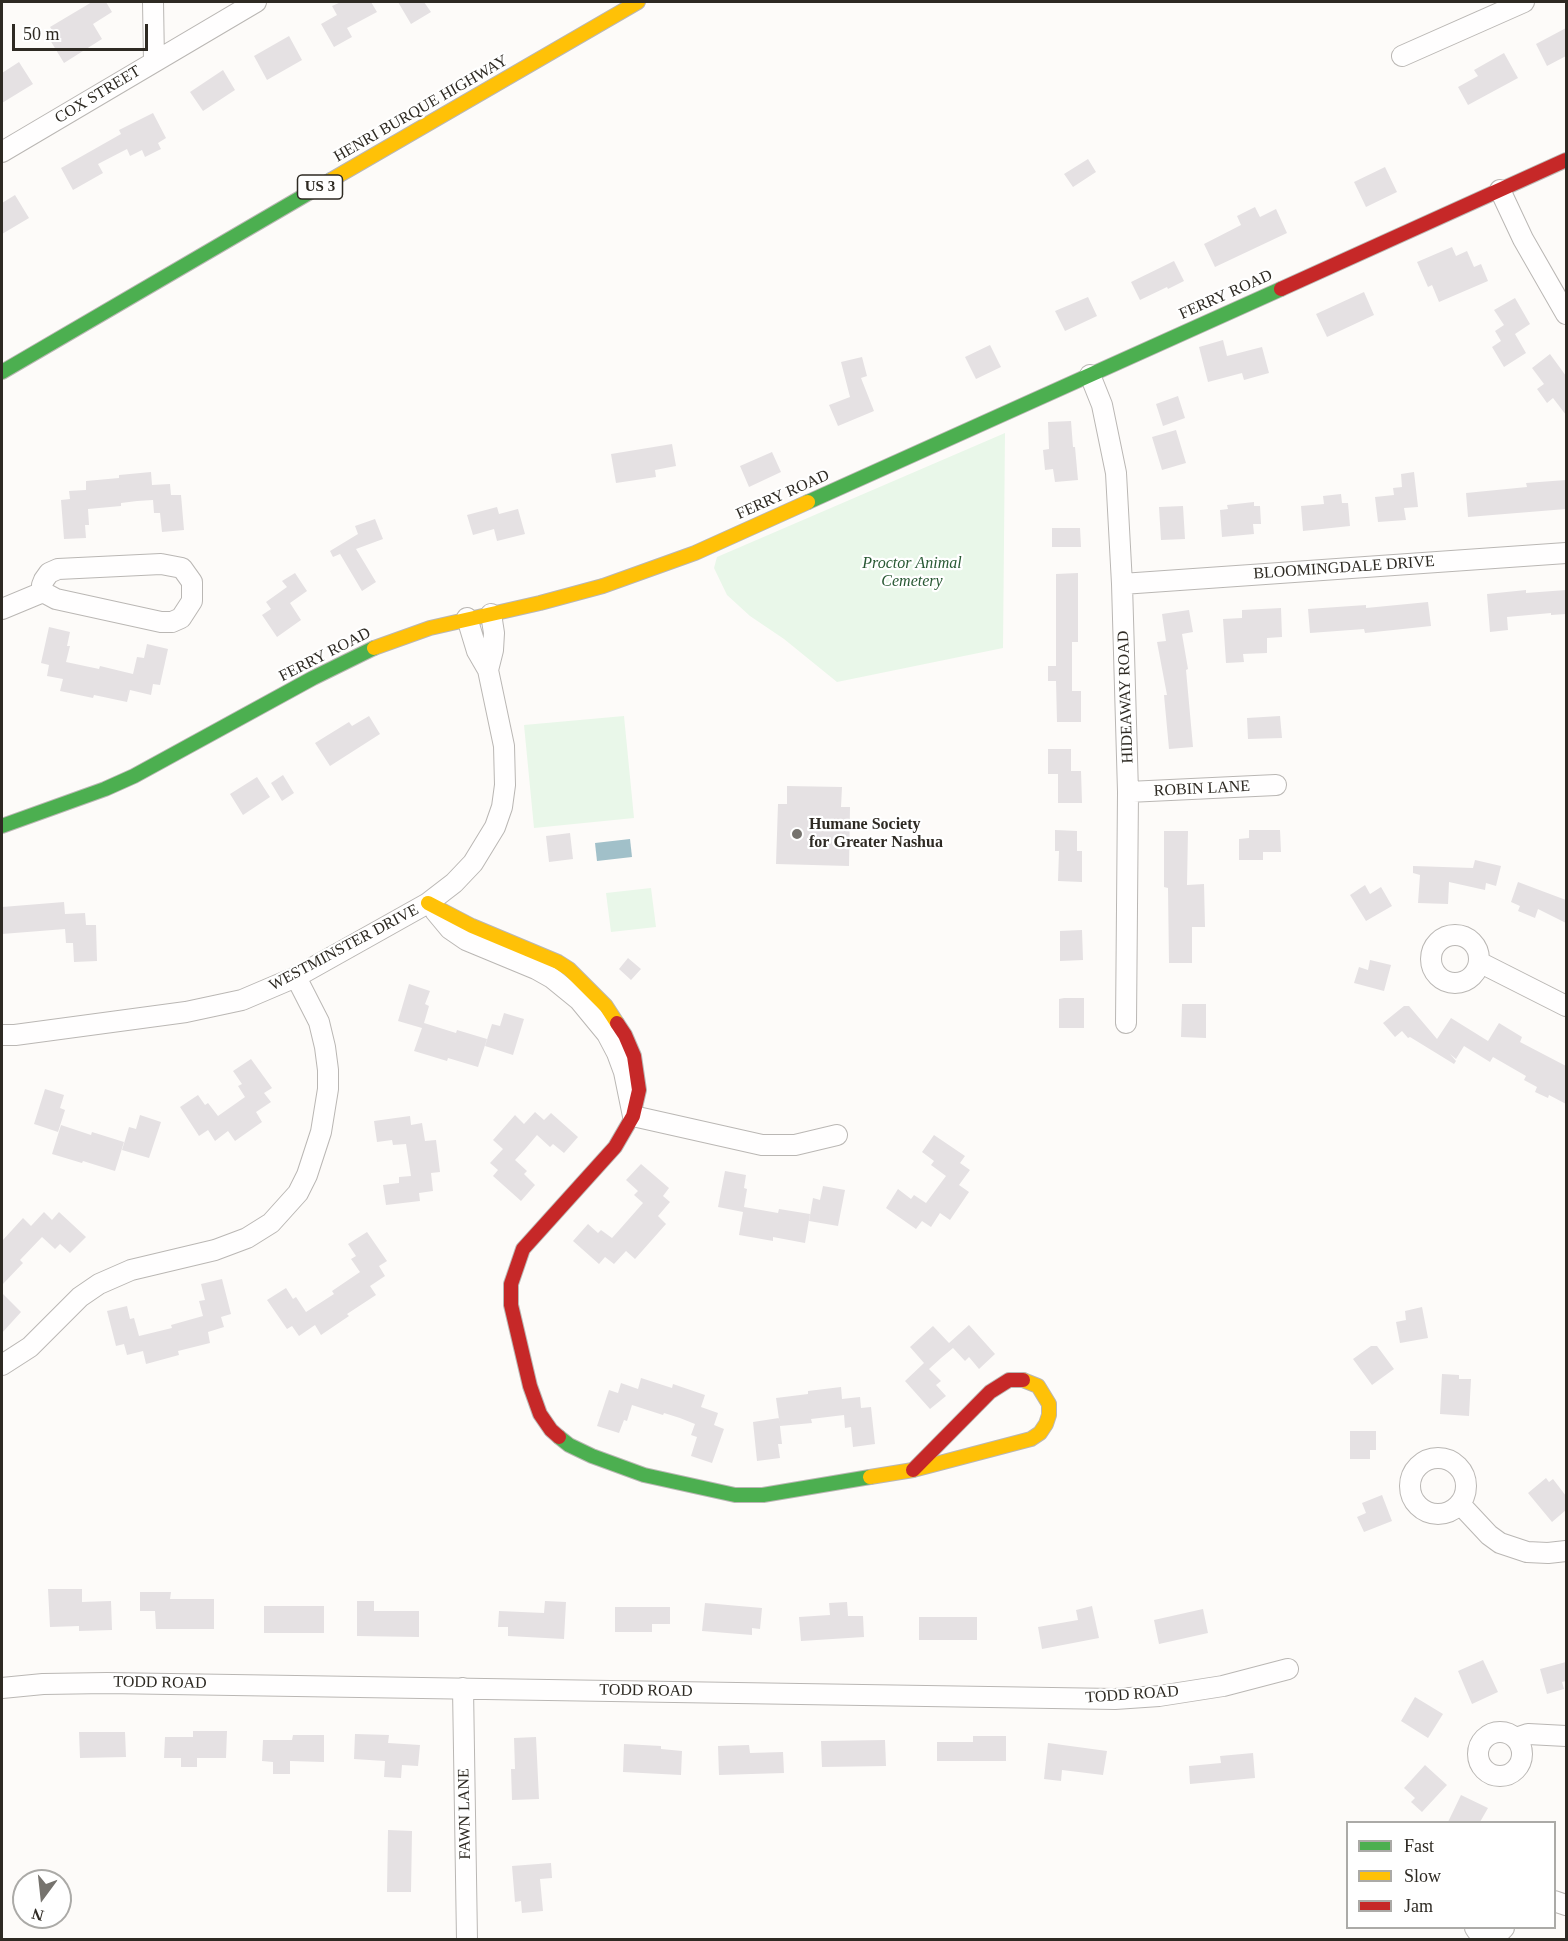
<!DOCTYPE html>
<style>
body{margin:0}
#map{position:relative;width:1568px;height:1941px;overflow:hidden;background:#fdfbf9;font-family:"Times New Roman",serif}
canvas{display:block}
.frame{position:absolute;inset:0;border:3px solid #2e2a23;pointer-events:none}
.legend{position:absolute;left:1346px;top:1821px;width:210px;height:108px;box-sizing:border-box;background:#fff;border:2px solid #abaaa7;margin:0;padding:8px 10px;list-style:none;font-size:18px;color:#2e2a23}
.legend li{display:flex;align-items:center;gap:12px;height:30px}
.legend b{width:30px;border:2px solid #abaaa7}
.north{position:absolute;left:12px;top:1869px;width:60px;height:60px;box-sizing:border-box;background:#fff;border:2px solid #abaaa7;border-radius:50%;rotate:195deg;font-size:16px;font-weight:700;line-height:24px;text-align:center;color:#2e2a23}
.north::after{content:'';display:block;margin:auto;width:21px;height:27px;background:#76736e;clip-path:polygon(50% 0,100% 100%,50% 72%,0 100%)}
.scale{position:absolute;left:12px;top:24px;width:136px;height:27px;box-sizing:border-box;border:3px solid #2e2a23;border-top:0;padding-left:8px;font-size:18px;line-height:21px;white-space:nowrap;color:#2e2a23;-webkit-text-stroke:4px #fff;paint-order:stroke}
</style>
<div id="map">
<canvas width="1568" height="1941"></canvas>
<div class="frame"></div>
<ul class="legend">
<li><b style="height:8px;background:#4caf50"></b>Fast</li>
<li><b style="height:8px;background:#ffc107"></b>Slow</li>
<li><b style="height:8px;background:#c62828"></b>Jam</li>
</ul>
<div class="north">N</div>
<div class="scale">50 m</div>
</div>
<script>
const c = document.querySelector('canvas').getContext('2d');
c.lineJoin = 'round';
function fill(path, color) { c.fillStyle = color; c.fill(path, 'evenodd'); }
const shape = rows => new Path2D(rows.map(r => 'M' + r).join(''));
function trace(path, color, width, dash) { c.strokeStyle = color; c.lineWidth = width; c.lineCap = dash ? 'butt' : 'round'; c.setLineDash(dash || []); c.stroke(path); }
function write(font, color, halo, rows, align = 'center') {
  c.font = font + ' "Times New Roman",serif'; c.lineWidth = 4.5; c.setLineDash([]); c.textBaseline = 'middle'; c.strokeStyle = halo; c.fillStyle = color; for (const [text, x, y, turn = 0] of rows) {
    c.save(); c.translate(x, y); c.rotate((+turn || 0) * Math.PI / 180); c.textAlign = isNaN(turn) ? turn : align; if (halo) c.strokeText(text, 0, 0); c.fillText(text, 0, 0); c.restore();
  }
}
fill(shape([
 [1005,433,1003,648,837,682,784,639,750,616,727,595,714,568,717,557],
 [624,716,634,818,534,828,524,725],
 [651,888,656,927,611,932,606,893]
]), '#e9f7e9');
fill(shape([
 [630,839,632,857,597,861,595,843]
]), '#a1c0c9');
fill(shape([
 [92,2,106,2,112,12,93,24,102,39,64,63,50,40,56,36,50,27],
 [341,2,371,2,377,12,347,28,352,37,334,47,321,24,337,15,332,6],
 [398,2,424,2,431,12,411,24],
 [1566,28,1566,56,1547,66,1536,44],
 [289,36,302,60,267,80,254,56],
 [1504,53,1518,78,1468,105,1458,87,1478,76,1474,70],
 [19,62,33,84,2,103,2,73],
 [223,70,235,90,203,111,190,92],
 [153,113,166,138,158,143,161,149,145,157,142,150,130,156,127,149,98,164,103,173,73,190,61,168,121,134,119,130],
 [1088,159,1096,172,1073,187,1064,174],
 [1385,167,1397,192,1366,207,1354,182],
 [15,195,29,218,2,234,2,203],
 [1255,207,1260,217,1276,209,1287,233,1215,267,1204,244,1241,225,1237,216],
 [1452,247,1456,256,1467,251,1474,267,1481,264,1488,281,1439,302,1432,285,1428,287,1417,262],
 [1174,261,1184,281,1168,289,1167,287,1140,300,1131,282],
 [1364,292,1374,315,1327,337,1316,314],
 [1088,297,1097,316,1065,331,1055,311],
 [1515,298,1530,324,1515,334,1526,353,1504,367,1492,347,1501,341,1495,331,1504,325,1494,310],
 [1223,340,1227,356,1262,347,1269,373,1244,380,1242,373,1208,382,1199,347],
 [990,345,1001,367,976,379,965,357],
 [1550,354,1566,376,1566,415,1553,398,1547,403,1537,389,1544,384,1532,368],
 [862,357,867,376,861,378,874,411,838,426,829,405,850,397,841,362],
 [1178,396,1185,418,1163,426,1156,404],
 [1071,421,1073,447,1075,447,1078,480,1055,482,1053,469,1045,470,1043,450,1049,449,1048,422],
 [1176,430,1186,463,1162,470,1152,437],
 [672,444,676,466,655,470,656,477,616,483,611,454],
 [772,452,781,472,749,487,740,466],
 [151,472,152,485,170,484,171,495,181,495,184,530,162,532,160,513,154,513,153,500,137,501,121,503,121,506,88,509,89,525,85,525,86,538,64,539,61,500,70,499,69,491,86,490,86,481,119,478,119,475],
 [1414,472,1418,507,1404,508,1406,520,1378,522,1375,497,1394,495,1393,488,1402,487,1401,474],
 [1566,480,1566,509,1468,517,1466,493,1527,487,1526,483],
 [1341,494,1342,503,1348,503,1350,526,1303,531,1301,506,1324,504,1323,496],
 [1254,502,1254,506,1260,506,1261,524,1253,524,1254,534,1222,537,1220,510,1228,509,1227,505],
 [1183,506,1185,539,1161,540,1159,507],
 [497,507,499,514,518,509,525,534,497,541,494,529,473,535,467,515],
 [375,519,383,539,356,549,376,582,362,591,340,554,333,557,330,551,358,534,355,526],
 [1052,528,1080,528,1081,547,1052,547],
 [295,573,307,591,290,603,301,620,277,637,262,615,271,609,266,602,287,587,282,581],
 [1078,573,1078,642,1072,642,1072,691,1081,691,1081,722,1057,722,1056,681,1048,681,1048,666,1056,666,1056,574],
 [1526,590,1526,593,1566,590,1566,614,1551,615,1551,613,1507,617,1508,630,1490,632,1487,594],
 [1428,602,1431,626,1365,633,1364,629,1310,633,1308,609,1366,605,1366,608],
 [1281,608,1282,637,1267,638,1267,653,1243,654,1244,662,1226,663,1223,619,1242,618,1242,610],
 [1189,610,1193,632,1182,634,1188,669,1186,670,1193,747,1169,749,1164,695,1167,695,1157,642,1166,641,1162,614],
 [49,627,70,632,67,646,70,646,66,662,99,669,100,666,133,674,137,657,144,658,147,644,168,649,160,685,153,684,151,695,130,690,127,702,94,695,93,698,60,691,63,679,47,676,49,665,41,663],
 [369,716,380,734,330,766,315,743,349,722,352,726],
 [1280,716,1282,738,1248,739,1247,718],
 [1048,749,1071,749,1071,771,1081,771,1082,803,1058,803,1058,774,1048,774],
 [283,775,294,793,282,801,271,783],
 [257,777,270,797,243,815,230,794],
 [787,786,842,787,841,807,850,807,849,866,776,864,778,804,787,804],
 [1055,830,1077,831,1077,851,1082,851,1082,882,1058,881,1059,851,1055,851],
 [1249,830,1280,830,1281,852,1263,852,1263,860,1239,860,1239,839,1249,838],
 [1164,831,1188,831,1187,885,1204,884,1205,927,1192,927,1192,963,1169,963,1168,888,1164,887],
 [570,833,573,859,549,862,546,836],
 [1475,860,1501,866,1496,886,1486,883,1485,890,1449,882,1448,904,1418,903,1420,875,1413,873,1413,866,1473,868],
 [1518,882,1566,900,1566,923,1538,909,1535,918,1518,911,1520,906,1511,902],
 [1365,885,1370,894,1381,887,1392,906,1366,921,1350,895],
 [64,902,65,914,85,913,86,925,96,925,97,961,74,962,73,943,66,943,65,929,2,934,2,907],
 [1082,930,1083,960,1060,961,1060,931],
 [628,958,641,969,631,980,619,969],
 [1370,960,1391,965,1384,991,1354,983,1359,967,1368,970],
 [409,984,430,991,425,1004,429,1006,424,1023,456,1033,457,1030,487,1039,478,1067,448,1058,447,1061,414,1051,422,1028,398,1021],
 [1064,998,1084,998,1084,1028,1059,1028,1059,999],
 [1182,1004,1206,1004,1206,1038,1181,1037],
 [1404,1006,1409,1006,1437,1039,1451,1018,1488,1041,1499,1023,1522,1037,1520,1042,1566,1066,1566,1104,1549,1095,1548,1098,1535,1092,1537,1087,1524,1080,1526,1076,1493,1057,1490,1062,1464,1046,1456,1059,1450,1054,1456,1061,1454,1064,1410,1037,1408,1038,1402,1031,1395,1037,1383,1023],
 [504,1013,524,1019,513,1055,485,1046,492,1024,500,1026],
 [251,1059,272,1088,264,1093,271,1102,256,1112,262,1122,235,1141,228,1131,215,1141,208,1130,199,1136,180,1107,198,1095,205,1105,208,1103,218,1116,245,1097,238,1086,242,1084,233,1071],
 [45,1089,64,1095,60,1108,65,1110,58,1132,34,1124],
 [535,1112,544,1120,551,1113,578,1137,564,1153,553,1144,550,1147,537,1135,526,1148,515,1160,527,1171,524,1174,535,1185,521,1201,493,1176,498,1170,490,1163,503,1149,493,1140,515,1115,524,1124],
 [140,1115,161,1122,149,1158,122,1150,129,1127,136,1129],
 [410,1116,411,1125,422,1123,425,1141,436,1140,440,1172,431,1173,433,1191,419,1193,420,1201,386,1205,383,1185,399,1183,399,1177,411,1176,406,1144,393,1145,392,1140,377,1142,374,1121],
 [61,1125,91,1135,92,1132,124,1142,115,1171,83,1161,82,1163,52,1154],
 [934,1135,965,1156,960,1163,970,1170,959,1185,969,1192,950,1220,940,1213,931,1227,922,1221,916,1229,886,1208,898,1189,911,1199,914,1195,926,1203,946,1176,931,1165,934,1161,922,1152],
 [641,1164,669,1188,663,1196,670,1202,658,1216,666,1224,635,1259,626,1251,614,1264,605,1257,599,1264,573,1241,588,1224,598,1233,601,1230,612,1238,621,1228,643,1203,634,1195,638,1191,626,1180],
 [725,1171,746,1175,744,1188,747,1189,744,1207,778,1213,779,1209,810,1214,805,1243,773,1237,773,1241,739,1235,743,1212,718,1207],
 [823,1186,845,1190,838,1226,809,1221,813,1198,820,1200],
 [44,1212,52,1220,59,1212,86,1237,70,1253,60,1244,55,1249,42,1237,20,1260,23,1263,2,1285,2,1241,23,1218,31,1226],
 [367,1232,387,1261,379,1266,385,1276,370,1286,376,1295,347,1314,349,1316,321,1335,315,1325,299,1336,292,1326,287,1329,267,1300,286,1288,293,1299,296,1297,306,1312,334,1294,332,1291,360,1272,351,1259,356,1256,348,1244],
 [222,1279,231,1314,221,1317,224,1327,208,1332,210,1343,178,1351,179,1355,146,1364,143,1351,127,1355,124,1344,116,1346,107,1311,127,1306,130,1319,134,1318,139,1336,172,1328,171,1325,203,1316,199,1301,205,1300,201,1284],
 [2,1293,21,1312,2,1333],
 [1422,1307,1428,1338,1400,1343,1396,1322,1406,1320,1405,1311],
 [969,1325,995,1354,979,1369,969,1357,965,1361,953,1348,941,1358,929,1369,941,1381,936,1385,946,1396,930,1409,905,1381,924,1363,910,1347,933,1326,949,1343],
 [1371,1346,1377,1346,1394,1369,1372,1385,1353,1359],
 [1442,1374,1459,1375,1459,1379,1471,1379,1469,1416,1440,1414],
 [641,1378,672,1388,673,1384,705,1395,701,1407,718,1413,714,1425,724,1429,712,1463,691,1456,697,1437,691,1435,695,1424,680,1418,664,1413,663,1415,632,1405,627,1421,624,1420,619,1433,597,1426,609,1390,618,1393,621,1383,638,1389],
 [841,1387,842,1399,860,1397,861,1408,871,1407,875,1444,853,1447,851,1427,845,1428,844,1415,811,1419,812,1423,780,1426,776,1398,808,1394,808,1391],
 [779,1418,782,1444,778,1444,780,1458,757,1461,753,1422],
 [1350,1431,1376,1431,1376,1450,1370,1450,1370,1459,1350,1459],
 [1546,1478,1549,1482,1553,1479,1566,1496,1566,1510,1552,1522,1528,1493],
 [1382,1495,1392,1521,1364,1532,1357,1517,1366,1513,1362,1503],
 [48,1589,82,1589,82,1602,111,1601,112,1630,79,1631,79,1626,50,1627],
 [140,1592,171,1592,170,1599,214,1599,214,1629,156,1629,155,1611,140,1611],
 [357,1601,374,1601,374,1611,419,1611,419,1637,357,1636],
 [545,1601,566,1602,564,1639,508,1636,508,1627,498,1627,499,1611,544,1613],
 [847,1602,848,1616,863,1616,864,1637,801,1641,799,1617,830,1615,829,1603],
 [705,1603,762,1608,760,1629,752,1628,752,1635,702,1631],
 [264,1606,324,1606,324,1633,264,1633],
 [1092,1606,1099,1638,1042,1649,1038,1627,1078,1620,1076,1610],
 [615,1607,670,1607,670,1624,652,1624,652,1632,615,1632],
 [1203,1609,1208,1633,1159,1644,1154,1620],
 [919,1617,977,1617,977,1640,919,1640],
 [1483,1660,1498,1692,1472,1704,1458,1671],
 [1566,1662,1566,1681,1562,1682,1564,1689,1547,1694,1540,1669],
 [1415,1697,1443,1714,1428,1738,1401,1721],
 [193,1731,227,1731,226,1758,197,1758,197,1767,181,1767,181,1758,164,1758,165,1737,193,1737],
 [79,1732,125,1732,126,1757,80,1758],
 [355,1734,389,1735,388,1743,420,1745,418,1766,402,1765,401,1778,384,1777,385,1761,354,1759],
 [293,1735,324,1735,324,1762,290,1761,290,1774,273,1774,273,1762,262,1761,263,1740,292,1740],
 [973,1736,1006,1736,1006,1761,937,1761,937,1742,973,1742],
 [536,1737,539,1799,512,1800,511,1769,515,1769,514,1738],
 [885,1740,886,1766,822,1767,821,1741],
 [1048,1743,1107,1751,1103,1775,1062,1770,1061,1781,1044,1779],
 [624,1744,661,1746,661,1749,682,1751,681,1775,623,1772],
 [749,1745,750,1753,783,1752,784,1773,719,1775,718,1746],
 [1253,1753,1255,1778,1190,1784,1189,1766,1221,1763,1220,1756],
 [1425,1765,1447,1785,1422,1812,1411,1802,1415,1798,1404,1788],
 [1461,1795,1488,1808,1480,1822,1448,1822],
 [388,1830,412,1831,411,1892,387,1892],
 [551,1863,552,1878,540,1879,543,1911,522,1913,521,1901,515,1902,512,1866]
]), '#e5e1e3');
const street = shape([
 [153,2,154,61],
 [1402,56,1524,2],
 [2,152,256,2],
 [1500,190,1523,239,1566,314],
 [1090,375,1102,405,1116,473,1122,584,1128,792,1126,1023],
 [161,564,182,568,192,582,192,601,181,618,172,622,161,622,56,599,43,592,42,585,44,580,49,573,58,569,161,564],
 [1122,584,1566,553],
 [2,609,43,592],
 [488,670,493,650,494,633,491,614],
 [1128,792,1276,785],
 [435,911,450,929,466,940,536,969,552,978,579,1000,607,1034,617,1053,624,1072,633,1116,762,1145,795,1145,837,1135],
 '1431 959a24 24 0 1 1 48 0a24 24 0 1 1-48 0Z',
 [1479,962,1566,1006],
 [2,1035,15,1035,186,1012,242,1000,296,977,428,903,454,883,473,863,495,827,502,807,505,785,504,746,488,670,477,651,467,618],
 [2,1365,30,1347,80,1297,99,1284,131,1270,215,1250,247,1238,271,1223,298,1193,307,1175,321,1132,328,1089,328,1070,325,1047,319,1022,296,977],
 '1410 1486a28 28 0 1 1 56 0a28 28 0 1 1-56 0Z',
 [1460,1504,1489,1535,1500,1543,1527,1552,1548,1553,1566,1551],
 [2,1688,43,1684,107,1683,1115,1699,1159,1696,1223,1686,1288,1669],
 [463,1688,467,1940],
 '1478 1754a22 22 0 1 1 44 0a22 22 0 1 1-44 0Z',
 [1516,1738,1528,1734,1566,1736],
 [1554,1901,1566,1905],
 [1475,1928,1477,1931,1487,1936,1499,1933,1504,1928]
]);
const fast = shape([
 [2,372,331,180],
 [808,502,1281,289],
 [2,826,105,789,134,776,313,678,374,648],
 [559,1437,569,1445,592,1456,644,1475,735,1495,763,1495,870,1477]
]);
const slow = shape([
 [331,180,638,2],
 [374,648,430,628,540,603,603,586,695,553,808,502],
 [428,903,472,926,558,962,569,969,606,1006,617,1023],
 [870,1477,913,1470,1031,1439,1040,1433,1046,1424,1049,1415,1049,1404,1038,1386,1023,1380]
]);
const jam = shape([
 [1281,289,1566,160],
 [559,1437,551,1430,540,1414,530,1386,511,1305,511,1284,523,1249,615,1147,633,1116,639,1090,634,1056,625,1035,617,1023],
 [913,1470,990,1392,1009,1380,1023,1380]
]);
trace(street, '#bab7b4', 22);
trace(fast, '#bab7b4', 16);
trace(slow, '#bab7b4', 16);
trace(jam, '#bab7b4', 16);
trace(street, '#fffefe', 20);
trace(fast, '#4caf50', 14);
trace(slow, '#ffc107', 14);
trace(jam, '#c62828', 14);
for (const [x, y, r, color] of [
 [797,834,6,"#76736e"]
]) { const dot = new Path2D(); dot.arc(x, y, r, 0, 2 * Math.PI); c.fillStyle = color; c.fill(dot); trace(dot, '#fff', 2); }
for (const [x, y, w] of [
 [320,187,45]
]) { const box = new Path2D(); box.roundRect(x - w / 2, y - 12, w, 24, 4.5); c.fillStyle = '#fff'; c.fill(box); trace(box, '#2e2a23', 1.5); }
write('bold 15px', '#2e2a23', null, [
 ["US 3",320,187]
]);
write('16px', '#2e2a23', '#fff', [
 ["COX STREET",98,95,-31],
 ["HENRI BURQUE HIGHWAY",421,109,-30],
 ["FERRY ROAD",1226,295,-24],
 ["FERRY ROAD",783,495,-24],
 ["BLOOMINGDALE DRIVE",1344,568,-4],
 ["FERRY ROAD",325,655,-27],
 ["HIDEAWAY ROAD",1126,697,-92],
 ["ROBIN LANE",1202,789,-3],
 ["WESTMINSTER DRIVE",344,948,-28],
 ["TODD ROAD",160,1683,1],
 ["TODD ROAD",646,1691,1],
 ["TODD ROAD",1132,1695,-4],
 ["FAWN LANE",465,1814,-91]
]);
write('italic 16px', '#285833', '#fff', [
 ["Proctor Animal",912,564],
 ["Cemetery",912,582]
]);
write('bold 16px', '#2e2a23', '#fff', [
 ["Humane Society",809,825],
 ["for Greater Nashua",809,843]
], 'left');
</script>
